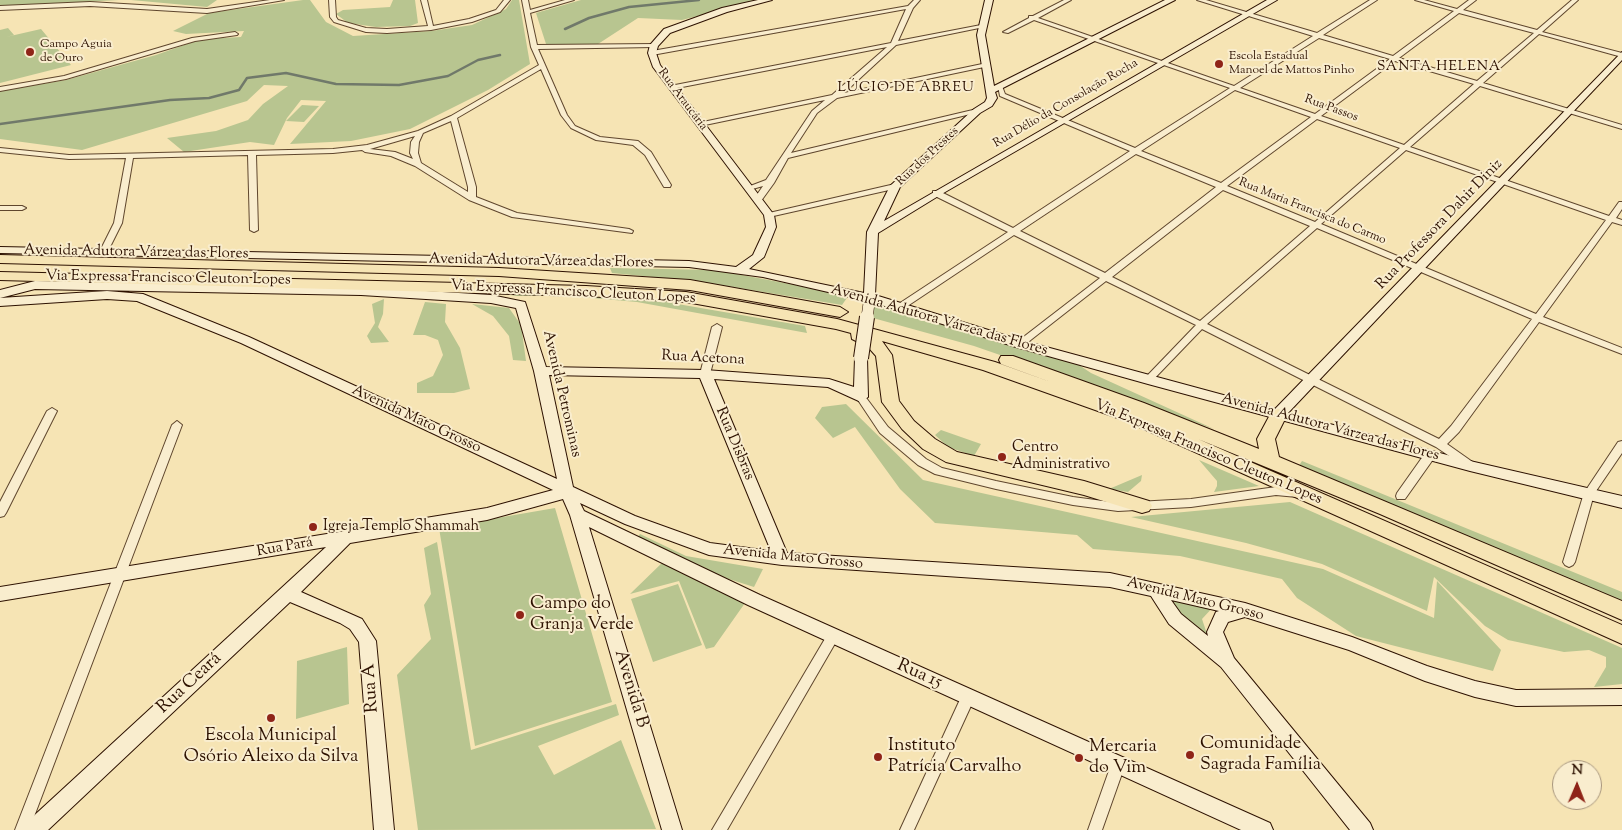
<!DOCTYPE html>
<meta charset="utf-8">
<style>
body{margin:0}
#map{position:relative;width:1622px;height:830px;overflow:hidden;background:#f6e4b4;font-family:"Sorts Mill Goudy",serif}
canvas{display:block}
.north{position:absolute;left:1552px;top:760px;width:50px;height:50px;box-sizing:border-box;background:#f9edce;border:1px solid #a7957c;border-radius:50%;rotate:1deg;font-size:14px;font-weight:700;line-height:20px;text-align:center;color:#2d1100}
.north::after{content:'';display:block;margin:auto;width:18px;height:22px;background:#8f2418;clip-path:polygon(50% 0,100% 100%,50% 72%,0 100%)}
</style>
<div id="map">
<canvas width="1622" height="830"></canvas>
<div class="north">N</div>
</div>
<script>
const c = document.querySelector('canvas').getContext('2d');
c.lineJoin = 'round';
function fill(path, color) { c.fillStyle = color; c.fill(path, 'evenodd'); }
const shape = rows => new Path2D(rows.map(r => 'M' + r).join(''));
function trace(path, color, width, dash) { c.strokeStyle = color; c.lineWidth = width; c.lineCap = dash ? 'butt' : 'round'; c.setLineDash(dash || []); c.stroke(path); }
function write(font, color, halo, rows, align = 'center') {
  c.font = font + ' "Sorts Mill Goudy",serif'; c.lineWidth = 4; c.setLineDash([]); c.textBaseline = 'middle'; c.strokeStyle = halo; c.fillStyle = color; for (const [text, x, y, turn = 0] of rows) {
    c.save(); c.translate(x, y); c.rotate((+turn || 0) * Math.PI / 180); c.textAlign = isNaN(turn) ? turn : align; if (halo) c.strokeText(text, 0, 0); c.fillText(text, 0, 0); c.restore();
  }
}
fill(shape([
 [0,0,119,0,0,6],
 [131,0,217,0,207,7],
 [303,0,310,0,326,22,353,36,431,31,472,25,506,9,512,0,519,0,530,64,488,90,410,129,351,141,290,144,326,101,301,100,287,118,274,145,250,142,184,152,167,138,216,131,248,120,263,104,288,86,264,85,247,101,82,150,0,139,0,91,66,80,156,55,201,39,241,37,244,31,186,34,173,31,209,13],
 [393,0,415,0,418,23,410,26,376,27,348,23,336,14,343,10,390,7],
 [581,0,761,0,682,20,638,18,598,44,546,44,536,13],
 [8,28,14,35,6,37,41,29,71,65,0,83,0,30],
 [302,105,319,106,304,122,286,121],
 [610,268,715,270,849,295,842,305,703,282,612,273],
 [473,290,637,297,805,326,807,333,637,302,558,295,517,296],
 [384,299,383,314,378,327,389,342,371,343,367,336,375,323,372,304],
 [874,301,1079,365,1091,373,1214,429,974,346,873,318],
 [425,302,446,304,445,322,460,348,470,389,454,393,417,393,417,383,433,376,443,355,438,340,425,335,413,335],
 [472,304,509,308,521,325,526,361,513,360,509,336,493,316],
 [846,404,923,480,1323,569,1434,618,1437,581,1501,650,1493,671,1356,636,1297,598,1282,579,1180,556,1093,549,1077,535,935,523,900,489,855,427,833,438,815,418,822,407],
 [941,430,981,444,974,456,948,447,935,435],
 [1199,460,1259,486,1214,492,1217,486,1217,481],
 [1302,461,1622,592,1622,607,1298,467],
 [1142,475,1141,481,1128,492,1109,489],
 [1290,502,1622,648,1622,684,1594,687,1606,667,1606,657,1589,650,1564,652,1508,640,1485,626,1434,577,1427,611,1322,564,1246,543,1131,517],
 [555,508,612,702,475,746,439,528],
 [640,534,686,556,763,569,754,587,713,574,636,539],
 [437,542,471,750,616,704,619,715,538,746,554,775,621,740,656,829,418,830,397,675,431,639,424,605,431,594,424,548],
 [665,560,745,603,714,647,706,649,679,581,630,594],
 [678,584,702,645,653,662,631,599],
 [1172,596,1215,605,1202,619,1210,643,1172,607],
 [347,647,349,704,296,719,297,661]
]), '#b8c590');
trace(shape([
 [565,29,589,18,629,7,699,0],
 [0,124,170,100,209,98,239,90,247,78,286,73,336,84,399,85,448,76,478,60,500,55]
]), '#70796a', 2.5);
const street = shape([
 [270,0,284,0,207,13,90,6,0,10,0,6,90,2,207,9,270,0],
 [329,0,335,0,336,17,338,20,366,28,387,29,428,26,421,0,427,0,433,26,469,19,496,10,504,0,510,0,500,12,472,22,431,30,387,33,366,32,334,22,330,17,329,0],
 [522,0,528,0,530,10,565,0,574,0,530,13,537,45,656,44,657,45,654,47,538,49,567,115,575,126,600,137,638,141,651,152,671,185,670,187,664,187,645,155,633,145,596,140,571,128,561,115,541,69,457,118,476,187,476,197,517,213,629,229,633,231,632,233,512,217,469,200,415,166,391,156,365,152,362,150,333,153,256,155,258,230,254,232,250,230,248,155,133,158,122,223,107,253,103,255,99,253,114,223,126,158,69,159,0,152,0,148,69,155,333,149,367,145,418,131,451,116,539,65,531,47,522,0],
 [451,121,468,187,468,192,421,163,418,153,419,142,423,133,451,121],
 [415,136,411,142,410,153,413,159,395,152,370,149,415,136],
 [914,0,920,0,913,8,898,41,981,25,984,27,896,45,844,93,987,63,989,64,989,66,837,98,817,113,791,153,977,109,979,110,979,112,788,158,774,183,761,201,758,201,754,199,763,186,749,190,745,188,766,180,812,111,825,100,700,126,697,124,698,123,832,95,887,47,672,89,669,87,670,86,891,43,906,9,652,55,649,53,652,51,908,6,914,0],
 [1064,0,1071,0,1038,18,1234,86,1313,36,1197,0,1206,0,1317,33,1370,0,1377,0,1323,35,1393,56,1454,11,1415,0,1424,0,1457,9,1469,0,1476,0,1463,10,1537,30,1572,0,1578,0,1542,32,1622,53,1622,57,1539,34,1483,83,1622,125,1622,129,1480,86,1410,147,1609,216,1619,202,1622,202,1622,209,1616,218,1622,220,1622,225,1612,222,1543,317,1622,348,1622,354,1539,322,1459,432,1447,444,1474,463,1475,466,1474,469,1470,470,1436,447,1202,329,1151,382,1145,382,1143,380,1145,378,1196,325,1106,281,1023,346,1017,346,1015,344,1017,342,1100,278,1014,235,903,309,897,309,896,307,897,305,1008,232,933,195,933,191,939,191,1013,228,1130,151,1000,96,998,86,1002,86,1005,94,1135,148,1230,88,1034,20,1008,33,1003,32,1029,18,1029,16,1033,16,1064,0],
 [1459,13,1534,33,1477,81,1399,58,1459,13],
 [1319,38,1390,59,1315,114,1240,88,1319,38],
 [1395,61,1474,84,1404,145,1321,116,1395,61],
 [1235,90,1311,117,1221,183,1141,151,1235,90],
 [1317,119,1400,148,1315,222,1227,186,1317,119],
 [1406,150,1606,220,1536,314,1321,224,1406,150],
 [1136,154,1216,187,1105,273,1020,231,1136,154],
 [1223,190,1310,226,1200,321,1112,277,1223,190],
 [1317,228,1532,319,1451,426,1439,439,1207,324,1317,228],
 [235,32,238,34,237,35,195,41,66,79,0,91,0,87,64,76,192,38,235,32],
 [895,184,899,186,898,188,769,217,765,215,769,213,895,184],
 [0,206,22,206,26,208,22,210,0,210,0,206],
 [717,324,722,327,710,374,705,377,700,374,712,327,717,324],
 [861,394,864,395,888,427,926,459,942,468,996,481,1073,497,1118,503,1191,499,1276,487,1297,489,1301,490,1302,493,1301,496,1297,497,1276,495,1191,507,1118,511,1073,505,996,489,935,474,918,465,880,433,856,397,861,394],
 [52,408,57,411,6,513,4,516,0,517,0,502,47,411,52,408],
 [177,421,182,425,29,830,15,830,172,425,177,421],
 [1622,441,1622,453,1594,494,1575,562,1573,565,1569,567,1565,565,1563,562,1584,493,1618,442,1622,441],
 [1430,451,1434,452,1435,455,1434,458,1405,499,1397,499,1396,496,1397,493,1426,452,1430,451],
 [833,631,837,632,839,636,837,640,727,830,712,830,829,632,833,631],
 [968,691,973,693,975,697,914,830,900,830,963,693,968,691],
 [1118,758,1123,760,1125,765,1102,830,1088,830,1111,765,1113,760,1118,758]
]);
const secondary = shape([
 [758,0,772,0,727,12,670,33,658,46,656,53,660,65,774,215,776,227,764,257,749,269,864,293,867,232,890,186,974,109,985,102,987,98,977,35,985,0,993,0,985,35,994,86,1165,0,1175,0,995,92,997,98,992,106,980,113,900,187,884,221,1267,0,1277,0,940,195,878,233,875,295,1024,341,1275,409,1622,52,1622,60,1288,413,1470,461,1622,496,1622,508,1470,471,1148,384,1016,347,875,303,869,307,865,306,863,300,763,277,689,267,0,253,0,247,689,261,736,267,753,255,766,227,764,215,653,67,648,53,650,45,664,29,722,8,758,0],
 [35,281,361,287,491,295,525,302,546,367,705,370,829,379,854,387,855,358,861,354,867,358,868,397,861,402,828,387,714,379,787,553,1110,573,1245,603,1352,637,1427,666,1475,681,1516,690,1622,689,1622,705,1516,706,1475,697,1425,681,1349,650,1245,617,1228,622,1223,632,1234,658,1370,823,1373,830,1350,830,1221,667,1169,624,1151,596,1110,587,782,565,709,555,625,524,580,503,584,511,760,595,1270,823,1273,830,1241,830,748,605,589,527,682,830,662,830,570,515,563,499,487,520,350,543,301,592,362,619,376,641,394,830,374,830,359,642,350,629,340,623,290,602,48,830,23,830,26,823,326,547,0,601,0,587,487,508,553,490,241,343,137,301,107,299,0,306,0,298,107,291,143,294,249,337,557,479,534,371,516,308,491,303,361,295,35,289,0,298,0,290,35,281],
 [549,375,700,378,771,551,710,543,635,516,573,487,549,375],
 [1171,600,1219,611,1216,612,1207,632,1208,636,1181,614,1171,600]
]);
const highway = shape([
 [0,255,499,268,690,280,840,307,848,312,840,317,690,290,499,276,0,263,0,255],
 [0,272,586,286,686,292,837,319,995,362,1056,384,1001,364,999,360,1001,356,1013,356,1144,403,1259,449,1257,439,1272,411,1278,409,1284,411,1287,415,1275,439,1279,457,1622,601,1622,620,1380,514,1198,439,1622,625,1622,644,1126,421,983,370,882,341,892,355,899,401,914,421,935,439,957,452,1084,481,1149,501,1152,506,1149,511,1142,513,1084,495,946,462,923,449,902,429,885,406,882,402,876,356,868,347,852,339,851,333,836,329,686,302,586,296,0,280,0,272]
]);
trace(street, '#5f462d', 2);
trace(secondary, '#2d1100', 2);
trace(highway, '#2d1100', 2);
fill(street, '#f9edce');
fill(secondary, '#f9edce');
fill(highway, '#f6e4b4');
const secondaryBridgeFar1 = shape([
 [867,318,869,303]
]);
const secondaryBridge = shape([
 [861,358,867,317]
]);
trace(secondaryBridgeFar1, '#2d1100', 12, []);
trace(secondaryBridge, '#2d1100', 16, []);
trace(secondaryBridgeFar1, '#f9edce', 11);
trace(secondaryBridge, '#f9edce', 14);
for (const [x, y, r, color] of [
 [30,52,5,"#8f2418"],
 [1219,64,5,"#8f2418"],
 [1002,457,5,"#8f2418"],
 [313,527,5,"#8f2418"],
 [520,615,5,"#8f2418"],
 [271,718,5,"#8f2418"],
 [1190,755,5,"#8f2418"],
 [878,757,5,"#8f2418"],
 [1079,758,5,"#8f2418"]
]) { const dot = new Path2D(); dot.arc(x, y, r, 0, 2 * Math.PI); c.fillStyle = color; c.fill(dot); trace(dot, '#f9edce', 2); }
write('12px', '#2d1100', '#f9edce', [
 ["Campo Aguia",40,45],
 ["de Ouro",40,59],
 ["Escola Estadual",1229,57],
 ["Manoel de Mattos Pinho",1229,71]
], 'left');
write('12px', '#2d1100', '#f9edce', [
 ["Rua Araucária",682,100,53],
 ["Rua Délio da Consolação Rocha",1066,104,-30],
 ["Rua Passos",1331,109,20],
 ["Rua dos Prestes",928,157,-43],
 ["Rua Maria Francisca do Carmo",1312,212,22]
]);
c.letterSpacing = '1px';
write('14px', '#2d1100', '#f9edce', [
 ["SANTA HELENA",1439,68],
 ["LÚCIO DE ABREU",906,89]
]);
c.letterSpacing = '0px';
write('15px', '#2d1100', '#f9edce', [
 ["Rua Professora Dahir Diniz",1440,225,-46],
 ["Avenida Adutora Várzea das Flores",136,253,1],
 ["Avenida Adutora Várzea das Flores",541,262,1],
 ["Via Expressa Francisco Cleuton Lopes",168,279,1],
 ["Via Expressa Francisco Cleuton Lopes",573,293,3],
 ["Avenida Adutora Várzea das Flores",939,321,16],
 ["Rua Acetona",703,359,3],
 ["Avenida Petrominas",561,394,77],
 ["Avenida Mato Grosso",416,420,25],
 ["Avenida Adutora Várzea das Flores",1330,428,15],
 ["Rua Disbras",734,444,67],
 ["Via Expressa Francisco Cleuton Lopes",1208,453,23],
 ["Rua Pará",285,548,-10],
 ["Avenida Mato Grosso",793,558,6],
 ["Avenida Mato Grosso",1195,600,14]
]);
write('15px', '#2d1100', '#f9edce', [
 ["Centro",1012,448],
 ["Administrativo",1012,465],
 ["Igreja Templo Shammah",323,527]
], 'left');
write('18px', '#2d1100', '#f9edce', [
 ["Campo do",530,605],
 ["Granja Verde",530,626],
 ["Escola Municipal",271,737,"center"],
 ["Osório Aleixo da Silva",271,758,"center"],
 ["Comunidade",1200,745],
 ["Sagrada Família",1200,766],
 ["Instituto",888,747],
 ["Patrícia Carvalho",888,768],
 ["Mercaria",1089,748],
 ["do Vim",1089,769]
], 'left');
write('18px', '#2d1100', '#f9edce', [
 ["Rua 15",919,675,24],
 ["Rua Ceará",190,684,-43],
 ["Rua A",372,688,-94],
 ["Avenida B",630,689,73]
]);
</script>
